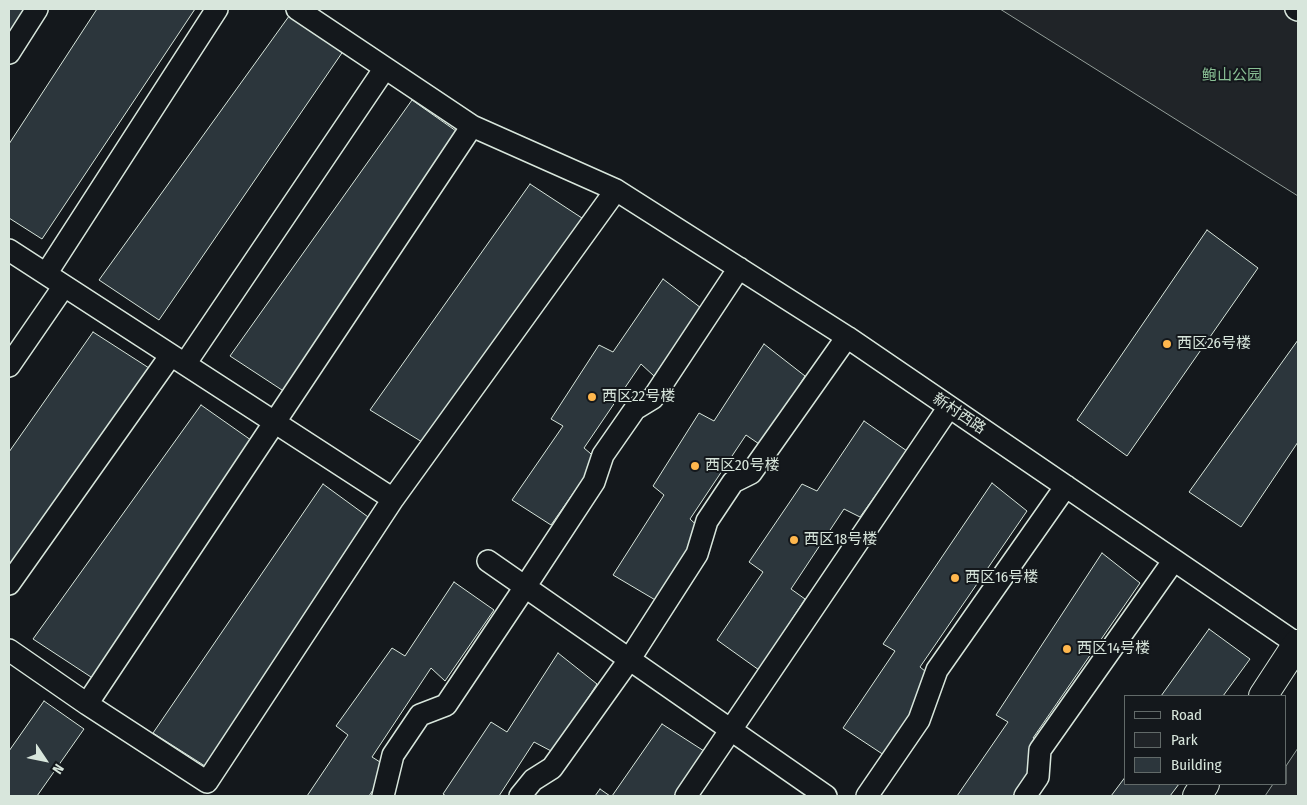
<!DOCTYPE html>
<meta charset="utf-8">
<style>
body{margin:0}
#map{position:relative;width:1307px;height:805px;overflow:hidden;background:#14181c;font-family:"Fira Sans Condensed",sans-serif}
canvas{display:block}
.frame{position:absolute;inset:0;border:10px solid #d8e6dc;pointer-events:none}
.legend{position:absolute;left:1124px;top:695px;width:162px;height:90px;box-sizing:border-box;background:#14181c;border:1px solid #626a69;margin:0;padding:6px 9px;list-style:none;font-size:15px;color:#d8e6dc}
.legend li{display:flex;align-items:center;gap:10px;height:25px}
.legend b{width:25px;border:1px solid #626a69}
.north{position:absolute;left:20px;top:735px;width:50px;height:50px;-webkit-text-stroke:4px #14181c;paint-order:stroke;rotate:124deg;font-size:14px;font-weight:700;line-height:20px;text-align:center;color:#d8e6dc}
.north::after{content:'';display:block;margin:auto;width:18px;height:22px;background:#d8e6dc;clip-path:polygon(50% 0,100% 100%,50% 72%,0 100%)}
</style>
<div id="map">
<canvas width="1307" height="805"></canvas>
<div class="frame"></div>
<ul class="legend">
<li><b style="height:6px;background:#14181c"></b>Road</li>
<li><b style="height:14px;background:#202428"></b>Park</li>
<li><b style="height:14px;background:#2c363c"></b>Building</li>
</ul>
<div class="north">N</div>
</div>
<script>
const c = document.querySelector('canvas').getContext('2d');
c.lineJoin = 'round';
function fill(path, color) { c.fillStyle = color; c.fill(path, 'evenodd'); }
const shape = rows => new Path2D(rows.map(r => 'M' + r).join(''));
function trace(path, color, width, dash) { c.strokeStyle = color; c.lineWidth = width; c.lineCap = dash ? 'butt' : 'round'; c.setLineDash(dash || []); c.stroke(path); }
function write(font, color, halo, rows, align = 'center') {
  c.font = font + ' "Fira Sans Condensed","Noto Sans SC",sans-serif'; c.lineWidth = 4; c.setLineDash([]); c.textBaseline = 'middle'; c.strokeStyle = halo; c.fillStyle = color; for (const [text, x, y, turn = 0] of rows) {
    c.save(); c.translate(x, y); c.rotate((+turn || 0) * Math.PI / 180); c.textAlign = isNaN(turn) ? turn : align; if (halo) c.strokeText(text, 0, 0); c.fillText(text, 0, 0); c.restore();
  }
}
const green = shape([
 [1000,9,1298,9,1298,196,1000,9],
 [1298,748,1298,796,1265,796,1273,784,1286,784,1286,766,1298,748]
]);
fill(green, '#202428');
trace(green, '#939e99', 1);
const building = shape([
 [9,9,33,9,9,47,9,9],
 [97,9,195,9,42,239,9,218,9,144,97,9],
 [292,12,346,47,159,320,99,280,292,12],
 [412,100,466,138,285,392,230,356,412,100],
 [530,184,585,220,427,445,370,410,530,184],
 [1207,230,1258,268,1127,456,1077,420,1207,230],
 [663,279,701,308,654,376,641,364,584,448,597,459,551,525,512,500,563,426,551,419,599,345,613,352,663,279],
 [93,332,149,368,9,566,9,452,93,332],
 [1298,340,1298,442,1241,527,1189,492,1298,340],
 [764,344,805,376,762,446,746,435,690,519,703,531,657,601,613,575,664,495,653,486,699,413,714,421,764,344],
 [201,405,258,445,94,679,33,639,201,405],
 [864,421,907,451,860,517,844,509,791,589,805,599,759,670,717,640,763,572,749,562,802,484,817,491,864,421],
 [992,483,1027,511,920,667,936,680,887,757,843,728,895,651,883,644,992,483],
 [323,484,375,522,205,766,153,733,323,484],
 [1102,553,1140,583,1033,738,1049,747,1013,796,957,796,1008,722,996,715,1102,553],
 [454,582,494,610,445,681,431,668,372,757,388,767,369,796,307,796,348,735,336,726,392,648,405,656,454,582],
 [1209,629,1250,659,1223,696,1161,696,1209,629],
 [558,653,597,684,553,752,534,742,499,796,446,796,443,794,491,722,507,732,558,653],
 [44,701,84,729,37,796,9,796,9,751,44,701],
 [662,724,704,751,674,796,612,796,662,724],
 [1126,776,1126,784,1179,784,1170,796,1111,796,1126,776],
 [600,789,610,796,595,796,600,789]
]);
fill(building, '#2c363c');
trace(building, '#d8e6dc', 1);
const minor = shape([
 [297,9,472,126,616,190,847,337,1297,644],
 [1296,9,1298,10],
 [9,53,37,9],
 [9,250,393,499],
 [46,274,217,9],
 [185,364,385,68],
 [9,366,64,286],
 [488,561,826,796],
 [9,584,171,355],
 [9,650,87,704,472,126],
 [87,704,207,782,393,499,616,190],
 [383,796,393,755,420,715,446,705,525,587,594,482,603,455,635,409,653,398,739,268],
 [520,796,533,780,552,768,629,660,697,554,707,521,733,482,751,473,847,337],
 [686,796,949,407],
 [867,796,919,720,937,670,1066,486],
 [1025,796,1038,777,1040,750,1174,560]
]);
const tertiary = shape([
 [1263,696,1297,644,1298,645],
 [1197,796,1205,784]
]);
trace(minor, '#d8e6dc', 24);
trace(tertiary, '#d8e6dc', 30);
trace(minor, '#14181c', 21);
trace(tertiary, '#14181c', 28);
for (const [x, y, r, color] of [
 [1167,344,5,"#ffb74d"],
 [592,397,5,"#ffb74d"],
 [695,466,5,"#ffb74d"],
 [794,540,5,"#ffb74d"],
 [955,578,5,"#ffb74d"],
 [1067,649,5,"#ffb74d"]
]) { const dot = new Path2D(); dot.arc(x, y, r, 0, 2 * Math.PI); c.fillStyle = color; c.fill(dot); trace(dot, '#14181c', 2); }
write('15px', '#8ac095', '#14181c', [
 ["鲍山公园",1232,76]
]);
write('15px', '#d8e6dc', '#14181c', [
 ["西区26号楼",1177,344],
 ["西区22号楼",602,397],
 ["西区20号楼",705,466],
 ["西区18号楼",804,540],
 ["西区16号楼",965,578],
 ["西区14号楼",1077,649]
], 'left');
write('15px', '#d8e6dc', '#14181c', [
 ["新村西路",959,414,34]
]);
</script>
